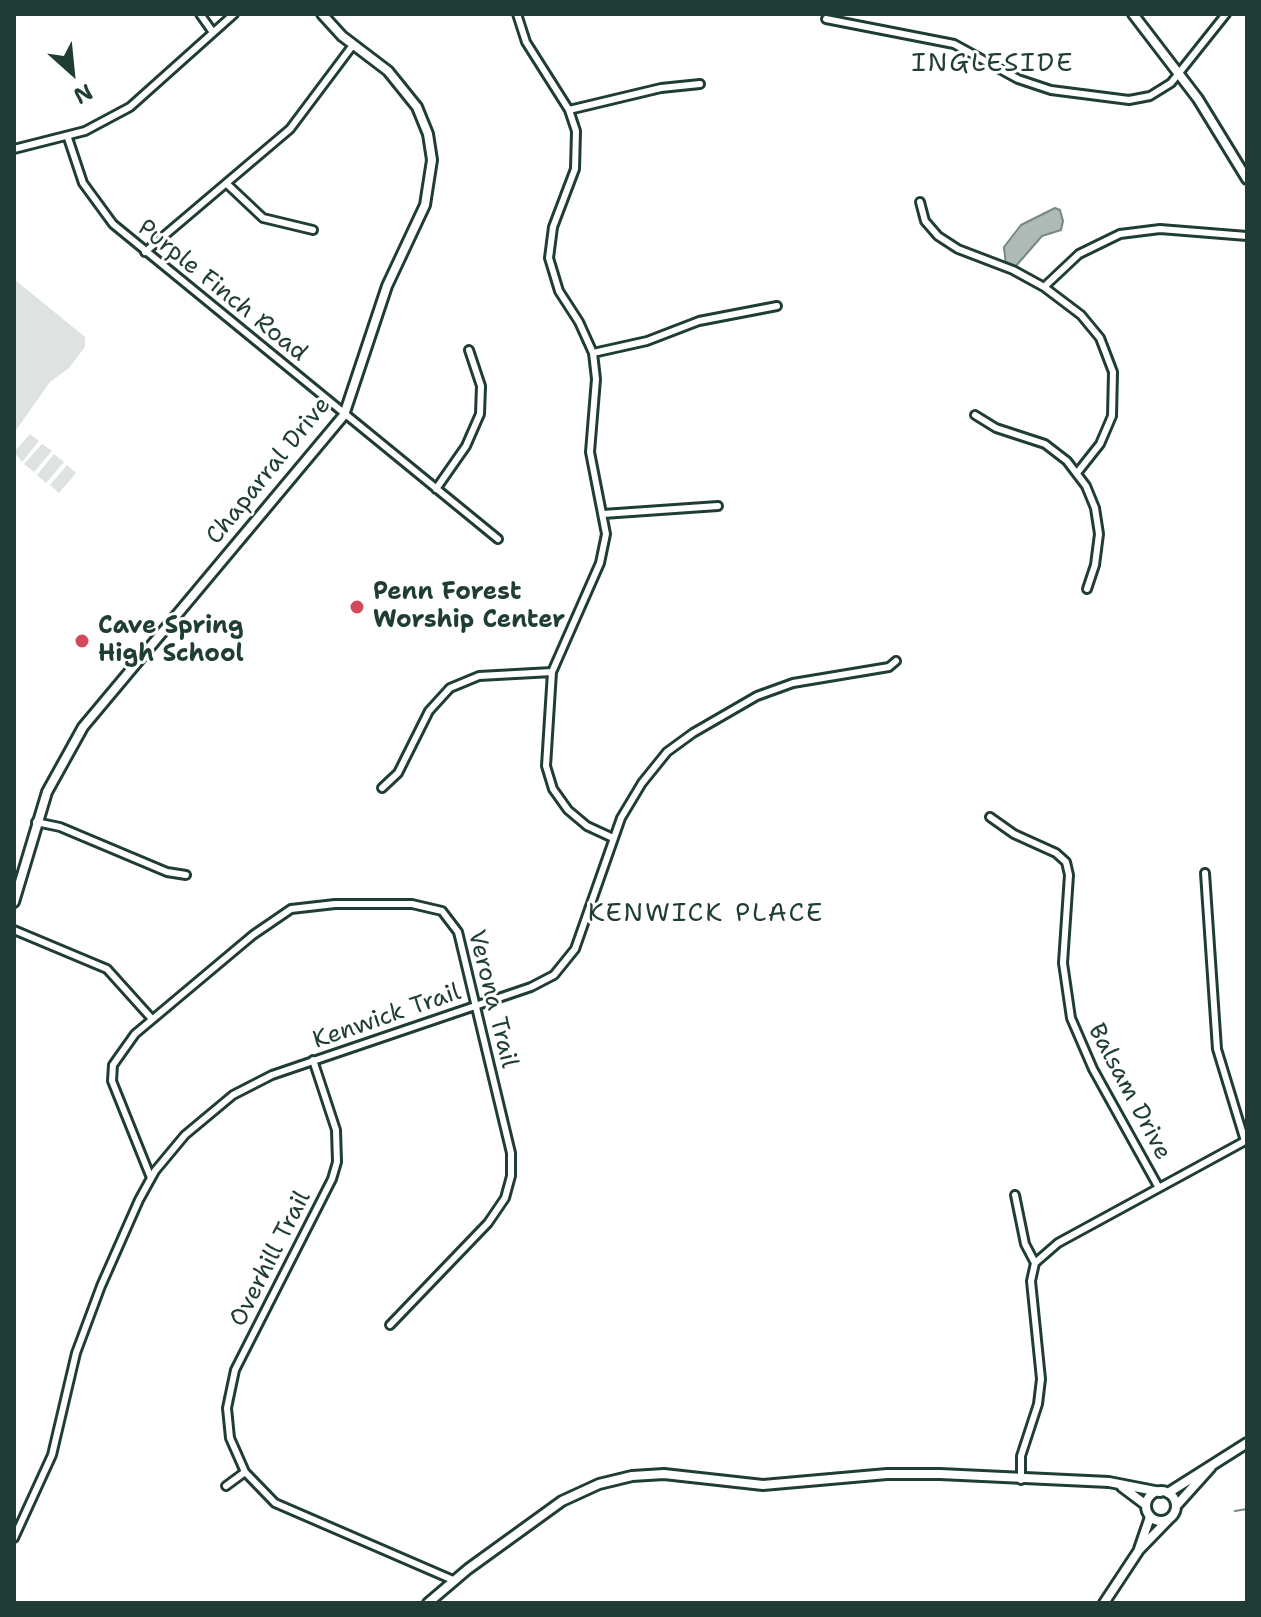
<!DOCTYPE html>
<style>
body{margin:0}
#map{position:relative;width:1261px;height:1617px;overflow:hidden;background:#fff;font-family:"Shantell Sans",sans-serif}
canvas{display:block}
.frame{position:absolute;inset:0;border:16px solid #1f3d34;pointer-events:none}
.north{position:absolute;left:32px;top:32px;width:80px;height:80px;-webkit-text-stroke:6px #fff;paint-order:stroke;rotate:153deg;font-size:22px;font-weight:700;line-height:32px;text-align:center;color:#1f3d34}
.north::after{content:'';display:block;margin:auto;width:28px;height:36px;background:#1f3d34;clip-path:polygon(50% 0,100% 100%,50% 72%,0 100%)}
</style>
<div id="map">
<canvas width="1261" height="1617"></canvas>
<div class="frame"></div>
<div class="north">N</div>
</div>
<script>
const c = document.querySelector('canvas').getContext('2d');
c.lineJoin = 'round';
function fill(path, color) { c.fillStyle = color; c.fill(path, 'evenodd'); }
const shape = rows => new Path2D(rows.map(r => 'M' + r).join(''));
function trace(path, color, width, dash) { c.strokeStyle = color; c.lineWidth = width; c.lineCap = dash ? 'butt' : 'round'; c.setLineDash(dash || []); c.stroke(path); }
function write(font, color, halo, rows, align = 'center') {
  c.font = font + ' "Shantell Sans",sans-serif'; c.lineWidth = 6; c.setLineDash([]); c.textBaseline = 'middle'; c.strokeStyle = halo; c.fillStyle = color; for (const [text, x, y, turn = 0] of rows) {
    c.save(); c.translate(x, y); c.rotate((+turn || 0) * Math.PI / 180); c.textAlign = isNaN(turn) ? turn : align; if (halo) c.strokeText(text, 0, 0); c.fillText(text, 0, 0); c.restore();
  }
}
fill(shape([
 [14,279,85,337,85,347,69,368,50,382,14,433],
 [30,434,39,441,22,462,14,452],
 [42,444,52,451,34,472,24,464],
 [54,454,64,462,46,483,37,475],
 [67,465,76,473,59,493,50,485]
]), '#dee3e2');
const water = shape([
 [1055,208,1060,210,1063,221,1061,230,1042,236,1015,267,1006,266,1004,247,1021,225,1055,208]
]);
fill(water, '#afbab7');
trace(water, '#758883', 2);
trace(shape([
 [1235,1511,1247,1509]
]), '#758883', 2);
const street = shape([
 [200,14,212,31],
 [517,14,526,42,569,110,576,131,575,169,553,227,549,258,559,291,579,322,593,353,596,379,590,452,606,534,600,563,552,672,546,766,553,789,568,810,587,826,613,838],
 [826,19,954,44,1018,79,1051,90,1129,100,1150,96,1171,83,1226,14],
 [569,110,661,88,700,84],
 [68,138,83,183,113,224,498,539],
 [14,149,85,131,130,107,234,14],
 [227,184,263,218,313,230],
 [920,202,925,221,938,236,958,249,1013,270,1044,287,1081,315,1100,338,1113,372,1112,416,1100,444,1077,473],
 [145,252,290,129,353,45],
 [1044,287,1079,254,1120,234,1160,229,1247,236],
 [593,353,647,341,699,321,777,306],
 [975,415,996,428,1045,444,1067,461,1086,486,1095,508,1099,534,1095,565,1087,589],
 [436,489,466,446,480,414,481,386,469,350],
 [603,514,718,506],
 [382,788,398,773,429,711,450,688,479,676,552,672],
 [990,817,1014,834,1056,853,1066,862,1069,875,1063,963,1071,1018,1093,1069,1159,1188],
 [36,822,60,827,167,872,186,875],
 [1205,873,1217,1049,1245,1141],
 [14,930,107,969,152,1019],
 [313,1060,336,1130,337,1162,332,1179,235,1370,227,1408,230,1438,245,1472,275,1503,453,1580],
 [151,1178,112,1081,113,1065,135,1034,253,935,291,909,335,904,412,904,442,911,458,932,511,1153,511,1176,505,1198,488,1223,390,1325],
 [1015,1195,1025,1244,1035,1263,1031,1281,1041,1379,1038,1404,1021,1456,1021,1480],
 [1035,1263,1058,1243,1245,1141],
 [226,1486,245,1472],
 [14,1538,52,1455,76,1353,101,1286,139,1200,155,1171,185,1135,233,1095,272,1075,531,987,554,975,575,949,621,818,642,783,667,752,693,733,757,696,793,683,889,667,896,661]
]);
const secondary = shape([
 [1133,14,1198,99,1247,179],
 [14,902,47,792,83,727,344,415,387,286,425,205,432,160,428,134,417,107,388,71,342,36,322,14],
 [1122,1487,1146,1505],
 '1146 1506a15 15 0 1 1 30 0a15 15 0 1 1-30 0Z',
 [1168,1493,1247,1443],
 [1176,1506,1211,1467],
 [1139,1549,1150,1517],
 [428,1603,468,1569,562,1501,599,1484,632,1476,664,1474,763,1485,887,1474,940,1474,1109,1482,1160,1492],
 [1104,1603,1139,1550,1169,1519]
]);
trace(street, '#1f3d34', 12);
trace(secondary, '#1f3d34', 14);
trace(street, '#fff', 6);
trace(secondary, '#fff', 8);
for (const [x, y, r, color] of [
 [357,607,8,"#d1495b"],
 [82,641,8,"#d1495b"]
]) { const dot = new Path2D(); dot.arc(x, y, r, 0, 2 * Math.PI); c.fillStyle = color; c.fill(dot); trace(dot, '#fff', 3); }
write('24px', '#1f3d34', '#fff', [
 ["Purple Finch Road",222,291,39],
 ["Chaparral Drive",269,471,-51],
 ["Verona Trail",492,999,76],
 ["Kenwick Trail",387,1017,-19],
 ["Balsam Drive",1129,1092,62],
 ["Overhill Trail",271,1259,-63]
]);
write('bold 24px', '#1f3d34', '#fff', [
 ["Penn Forest",373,593],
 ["Worship Center",373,621],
 ["Cave Spring",98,627],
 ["High School",98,655]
], 'left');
c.letterSpacing = '2px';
write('26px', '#1f3d34', '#fff', [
 ["INGLESIDE",993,64],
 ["KENWICK PLACE",706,914]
]);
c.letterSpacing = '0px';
</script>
